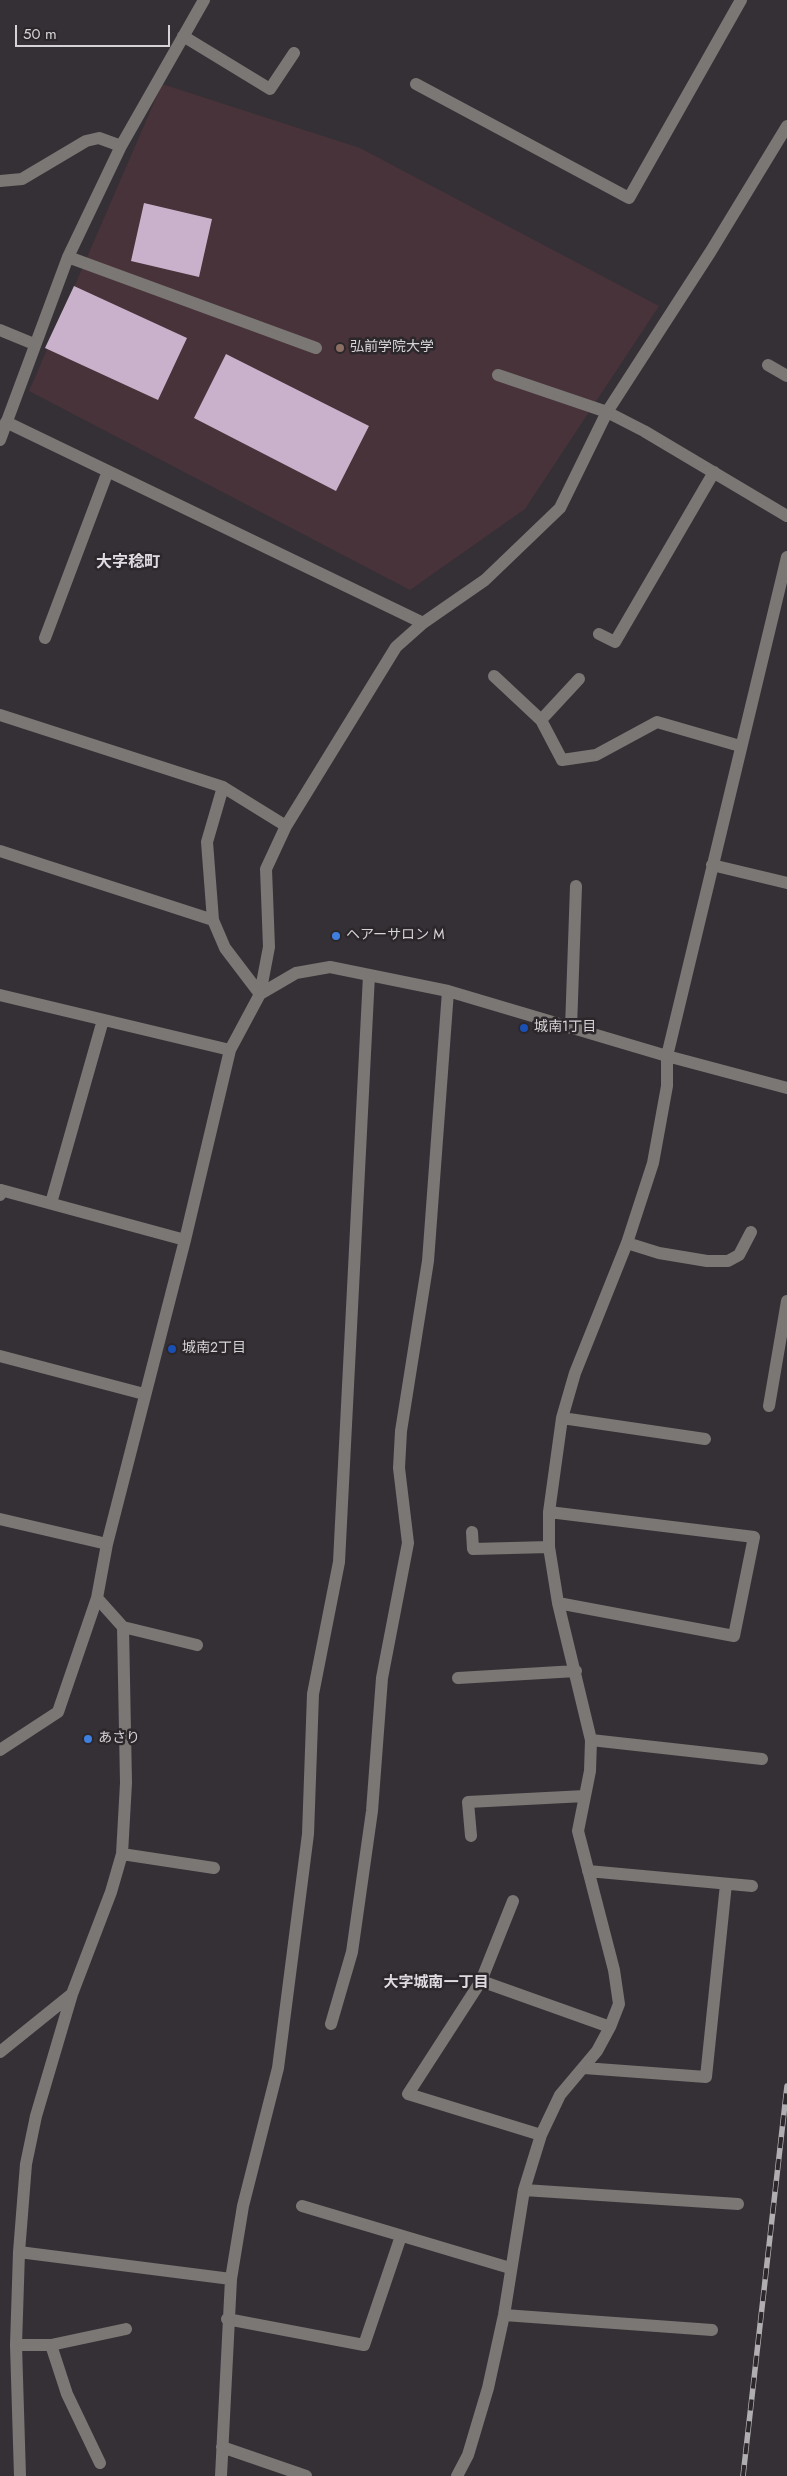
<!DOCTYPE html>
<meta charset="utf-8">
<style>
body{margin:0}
#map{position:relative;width:787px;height:2476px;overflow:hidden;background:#353035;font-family:Jost,sans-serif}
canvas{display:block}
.scale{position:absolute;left:15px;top:25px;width:155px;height:22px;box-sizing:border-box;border:2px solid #d5d3d6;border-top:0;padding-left:6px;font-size:15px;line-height:18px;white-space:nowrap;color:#d5d3d6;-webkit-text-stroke:4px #2b272b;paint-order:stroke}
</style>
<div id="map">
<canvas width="787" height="2476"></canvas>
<div class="scale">50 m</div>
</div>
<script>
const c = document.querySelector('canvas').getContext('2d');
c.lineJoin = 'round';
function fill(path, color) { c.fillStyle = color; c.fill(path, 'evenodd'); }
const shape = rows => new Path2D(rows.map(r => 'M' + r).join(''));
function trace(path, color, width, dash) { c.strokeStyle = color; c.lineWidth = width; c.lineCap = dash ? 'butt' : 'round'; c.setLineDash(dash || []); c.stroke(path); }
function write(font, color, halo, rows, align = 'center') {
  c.font = font + ' Jost,"Noto Sans JP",sans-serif'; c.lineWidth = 5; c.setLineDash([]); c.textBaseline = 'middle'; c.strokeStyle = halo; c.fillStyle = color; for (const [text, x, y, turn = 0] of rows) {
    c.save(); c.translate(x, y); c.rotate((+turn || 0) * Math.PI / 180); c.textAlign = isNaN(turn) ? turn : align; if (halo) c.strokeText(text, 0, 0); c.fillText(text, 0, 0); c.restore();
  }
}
fill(shape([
 [162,84,360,148,659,306,525,509,410,590,29,391]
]), '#473339');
fill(shape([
 [144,203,212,219,199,277,131,261],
 [74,286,187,338,158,400,45,348],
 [226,354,369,426,336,491,194,418]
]), '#c9b1cb');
trace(shape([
 [183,36,270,89,294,53],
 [416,84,629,198,741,0],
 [0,181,22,179,86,141,99,138,121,146],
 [68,257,316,348],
 [0,330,34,344],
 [768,365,787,376],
 [498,375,607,412,644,431,787,516],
 [6,422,423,623],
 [0,440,68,257,121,146,204,0],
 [599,634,615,642,714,472],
 [45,638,108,471],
 [494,676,541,720,562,760,596,755,657,722,740,746],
 [0,715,223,787,207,842,213,920,225,948,260,994],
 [541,720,579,679],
 [286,826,396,647,423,623,485,580,560,508,607,412,711,251,787,126],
 [0,851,213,920],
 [712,865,787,883],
 [260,994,296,973,330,967,448,991,667,1056,787,1088],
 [0,995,230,1050],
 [571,1028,576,886],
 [0,1195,1,1190,185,1240],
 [51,1203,103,1020],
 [627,1243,659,1253,707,1261,728,1261,739,1255,751,1232],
 [0,1356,144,1394],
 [769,1406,787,1301],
 [562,1418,705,1439],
 [549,1512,754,1537,734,1636,558,1603],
 [0,1519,107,1544],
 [472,1532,473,1549,549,1547],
 [123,1627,197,1645],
 [458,1678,576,1671],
 [591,1740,762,1759],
 [0,1750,58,1712,97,1598,107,1544,185,1240,230,1050,260,994,269,947,266,869,286,826,223,787],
 [471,1836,468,1802,585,1796],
 [122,1854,214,1868],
 [588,1871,752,1886],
 [513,1901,481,1981,408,2094,541,2135],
 [481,1981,610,2027],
 [331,2024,352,1952,372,1811,382,1678,408,1543,399,1468,401,1431,428,1261,448,991],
 [0,2052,72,1994],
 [584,2068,706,2077,726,1884],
 [524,2190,738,2204],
 [302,2206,510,2268],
 [19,2252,231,2279],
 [504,2315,712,2330],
 [227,2319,364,2345,401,2236],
 [16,2345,51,2345,126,2329],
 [51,2345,67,2394,100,2463],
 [222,2447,306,2476],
 [20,2476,16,2345,19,2252,26,2164,36,2116,72,1994,111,1892,122,1854,126,1783,123,1627,97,1598],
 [221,2476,231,2279,243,2206,278,2068,308,1834,313,1694,339,1562,369,975],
 [457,2476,468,2455,488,2388,504,2315,524,2190,541,2135,560,2095,597,2051,610,2027,619,2004,614,1970,578,1831,590,1771,591,1740,558,1603,549,1547,549,1512,562,1418,575,1373,627,1243,653,1163,667,1086,667,1056,787,557]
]), '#7a7775', 12);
const rail = shape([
 [743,2476,787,2086]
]);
trace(rail, '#b1aeb2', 5.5);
trace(rail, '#2b272b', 4, [11]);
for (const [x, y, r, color] of [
 [340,348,5,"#8d6e63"],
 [336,936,5,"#3f7fe0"],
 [524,1028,5,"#1a4fb4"],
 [172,1349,5,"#1a4fb4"],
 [88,1739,5,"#3f7fe0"]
]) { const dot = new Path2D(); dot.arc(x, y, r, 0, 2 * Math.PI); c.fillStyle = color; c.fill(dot); trace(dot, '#2b272b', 2); }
write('14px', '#d5d3d6', '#2b272b', [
 ["弘前学院大学",350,348],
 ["ヘアーサロン M",346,936],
 ["城南1丁目",534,1028],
 ["城南2丁目",182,1349],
 ["あさり",98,1739]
], 'left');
write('bold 15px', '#dfdae0', '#2b272b', [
 ["大字城南一丁目",436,1983]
]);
write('bold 16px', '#dfdae0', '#2b272b', [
 ["大字稔町",128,563]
]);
</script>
